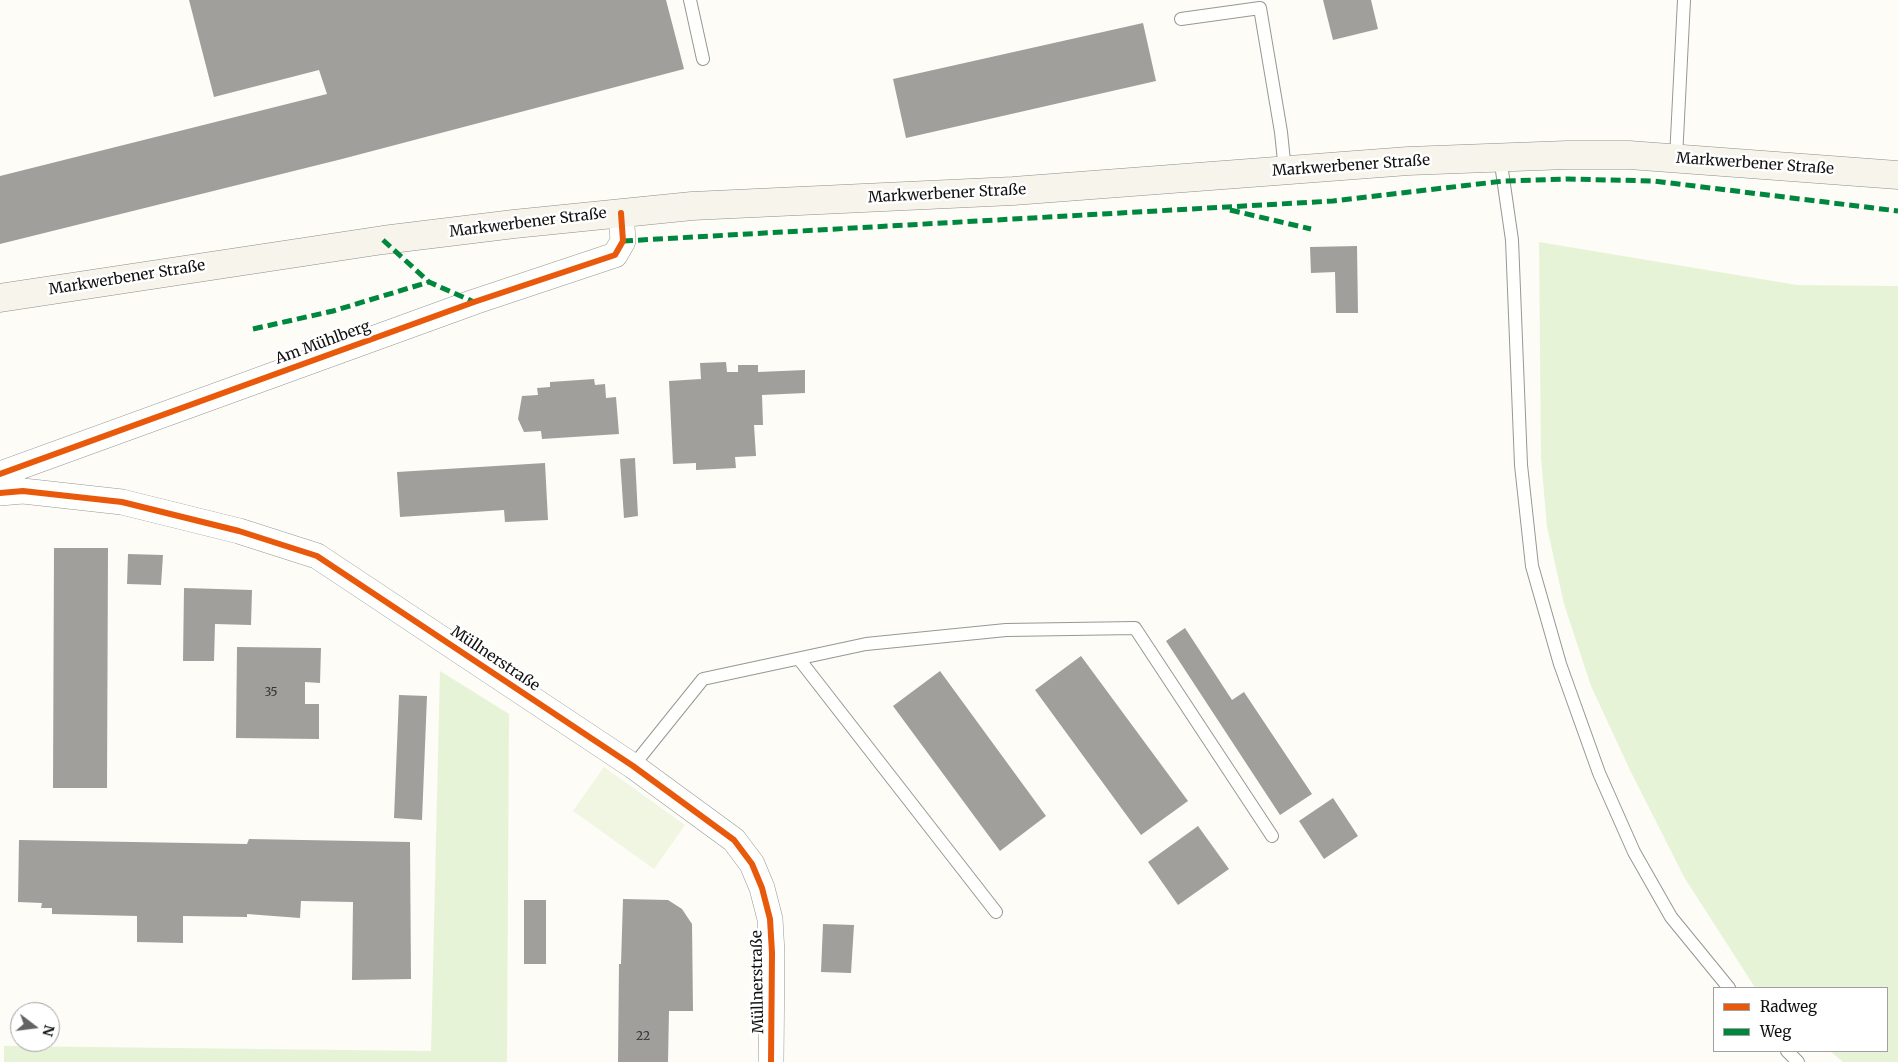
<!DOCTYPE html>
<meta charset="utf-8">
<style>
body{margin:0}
#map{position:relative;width:1898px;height:1062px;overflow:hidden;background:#fdfcf7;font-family:Merriweather,serif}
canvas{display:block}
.legend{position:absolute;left:1713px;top:987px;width:175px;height:65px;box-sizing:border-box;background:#fff;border:1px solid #a0a0a0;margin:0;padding:6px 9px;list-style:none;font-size:15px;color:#111}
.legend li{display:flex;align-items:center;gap:10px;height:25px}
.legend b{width:25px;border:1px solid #a0a0a0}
.north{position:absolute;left:10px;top:1002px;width:50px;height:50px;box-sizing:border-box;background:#fff;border:1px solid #a0a0a0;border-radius:50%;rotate:105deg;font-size:14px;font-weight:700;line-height:20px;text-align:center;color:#111}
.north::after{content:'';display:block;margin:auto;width:18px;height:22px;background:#646362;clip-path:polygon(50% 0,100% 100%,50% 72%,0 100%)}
</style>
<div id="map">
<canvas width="1898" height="1062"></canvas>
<ul class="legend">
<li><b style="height:6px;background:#e8590c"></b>Radweg</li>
<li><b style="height:6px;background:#00873e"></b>Weg</li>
</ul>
<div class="north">N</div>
</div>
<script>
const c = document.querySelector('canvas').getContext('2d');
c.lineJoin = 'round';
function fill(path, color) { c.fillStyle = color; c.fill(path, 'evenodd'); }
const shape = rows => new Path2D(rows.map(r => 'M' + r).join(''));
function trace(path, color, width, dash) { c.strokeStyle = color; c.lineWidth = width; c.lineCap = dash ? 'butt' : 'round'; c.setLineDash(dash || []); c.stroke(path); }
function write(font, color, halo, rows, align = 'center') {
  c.font = font + ' Merriweather,serif'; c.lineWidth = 5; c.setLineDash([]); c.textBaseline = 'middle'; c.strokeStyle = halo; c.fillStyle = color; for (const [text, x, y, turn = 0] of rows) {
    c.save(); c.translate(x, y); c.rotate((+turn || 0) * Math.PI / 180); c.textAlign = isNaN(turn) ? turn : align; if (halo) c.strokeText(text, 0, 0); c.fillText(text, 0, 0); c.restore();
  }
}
fill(shape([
 [1539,242,1797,285,1898,286,1898,1062,1843,1062,1830,1051,1887,1051,1887,988,1757,988,1754,986,1684,877,1630,770,1591,686,1564,604,1547,527,1541,458],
 [440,671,509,714,507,1062,4,1062,4,1046,431,1051]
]), '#e7f3d7');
fill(shape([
 [604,767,685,825,654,869,573,811]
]), '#f0f6e1');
fill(shape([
 [189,0,666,0,684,69,342,159,0,244,0,176,327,94,319,70,214,97],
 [1323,0,1371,0,1378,29,1333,40],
 [1143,23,1156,81,906,138,893,79],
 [1357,246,1358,313,1336,313,1335,272,1311,273,1310,247],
 [726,362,727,372,738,372,738,365,758,365,758,372,805,370,805,393,762,395,763,425,754,425,756,456,735,457,736,468,696,470,696,463,673,464,669,381,701,379,700,363],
 [594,379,595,385,605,384,606,398,616,397,619,434,542,439,541,431,524,432,518,419,522,396,538,395,537,388,550,387,550,382],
 [635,458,638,516,624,518,620,459],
 [545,463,548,520,505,522,504,510,400,517,397,472],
 [54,548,108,548,107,788,53,788],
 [128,554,163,555,161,585,127,584],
 [184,588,252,590,251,625,215,624,214,661,183,661],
 [1185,628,1232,700,1244,692,1312,794,1280,815,1166,641],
 [237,647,321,648,320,683,305,682,305,704,319,704,319,739,236,738],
 [1081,656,1188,801,1141,835,1035,690],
 [940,671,1046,816,1000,851,893,706],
 [399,695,427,696,422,820,394,818],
 [1333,798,1358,836,1324,859,1299,821],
 [1198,826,1229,869,1178,905,1148,862],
 [249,839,410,842,411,979,352,980,353,902,301,901,300,918,247,914,247,917,183,916,183,943,137,942,137,916,52,914,52,908,41,908,42,903,18,902,19,840,247,844],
 [623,899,668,900,682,909,692,924,693,1011,669,1011,668,1062,618,1062,619,964,621,964],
 [524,900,546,900,546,964,524,964],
 [823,924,854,925,851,973,821,972]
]), '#a19f9c');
const lane = shape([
 [690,0,703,59],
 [1181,19,1260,8,1281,132,1285,171],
 [1500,157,1512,240,1521,465,1532,566,1560,664,1599,773,1634,852,1671,917,1729,988],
 [1676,158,1684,0],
 [799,659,996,912],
 [633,766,703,679,866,644,1006,630,1135,628,1272,836],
 [1787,1051,1798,1062]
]);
const street = shape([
 [0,474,474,302,615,255,623,241,621,213],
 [0,493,23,491,122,502,239,531,317,556,633,766,734,840,752,864,762,888,770,919,772,953,771,1062]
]);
const secondary = shape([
 [0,298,383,240,514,224,692,206,1013,191,1408,161,1567,155,1629,155,1898,175]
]);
trace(lane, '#979795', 14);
trace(street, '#979795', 26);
trace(secondary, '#8e8d8b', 29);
trace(lane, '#fffffe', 12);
trace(street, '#fffffe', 25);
trace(secondary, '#f6f4eb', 28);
trace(shape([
 [1230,210,1311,229],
 [383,240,429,282,474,302],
 [623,241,1333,201,1504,181,1568,179,1654,181,1898,211],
 [253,329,333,311,429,282]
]), '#00873e', 5, [10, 5]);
trace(shape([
 [0,474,474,302,615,255,623,241,621,213],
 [0,493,23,491,122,502,239,531,317,556,633,766,734,840,752,864,762,888,770,919,772,953,771,1062]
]), '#e8590c', 6);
write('12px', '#353434', null, [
 ["35",271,693],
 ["22",643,1037]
]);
write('15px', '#111', '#fff', [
 ["Markwerbener Straße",1755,164,4],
 ["Markwerbener Straße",1351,166,-4],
 ["Markwerbener Straße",947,194,-3],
 ["Markwerbener Straße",528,223,-7],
 ["Markwerbener Straße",127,278,-9],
 ["Am Mühlberg",323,343,-20],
 ["Müllnerstraße",495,659,34],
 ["Müllnerstraße",758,982,-91]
]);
</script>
